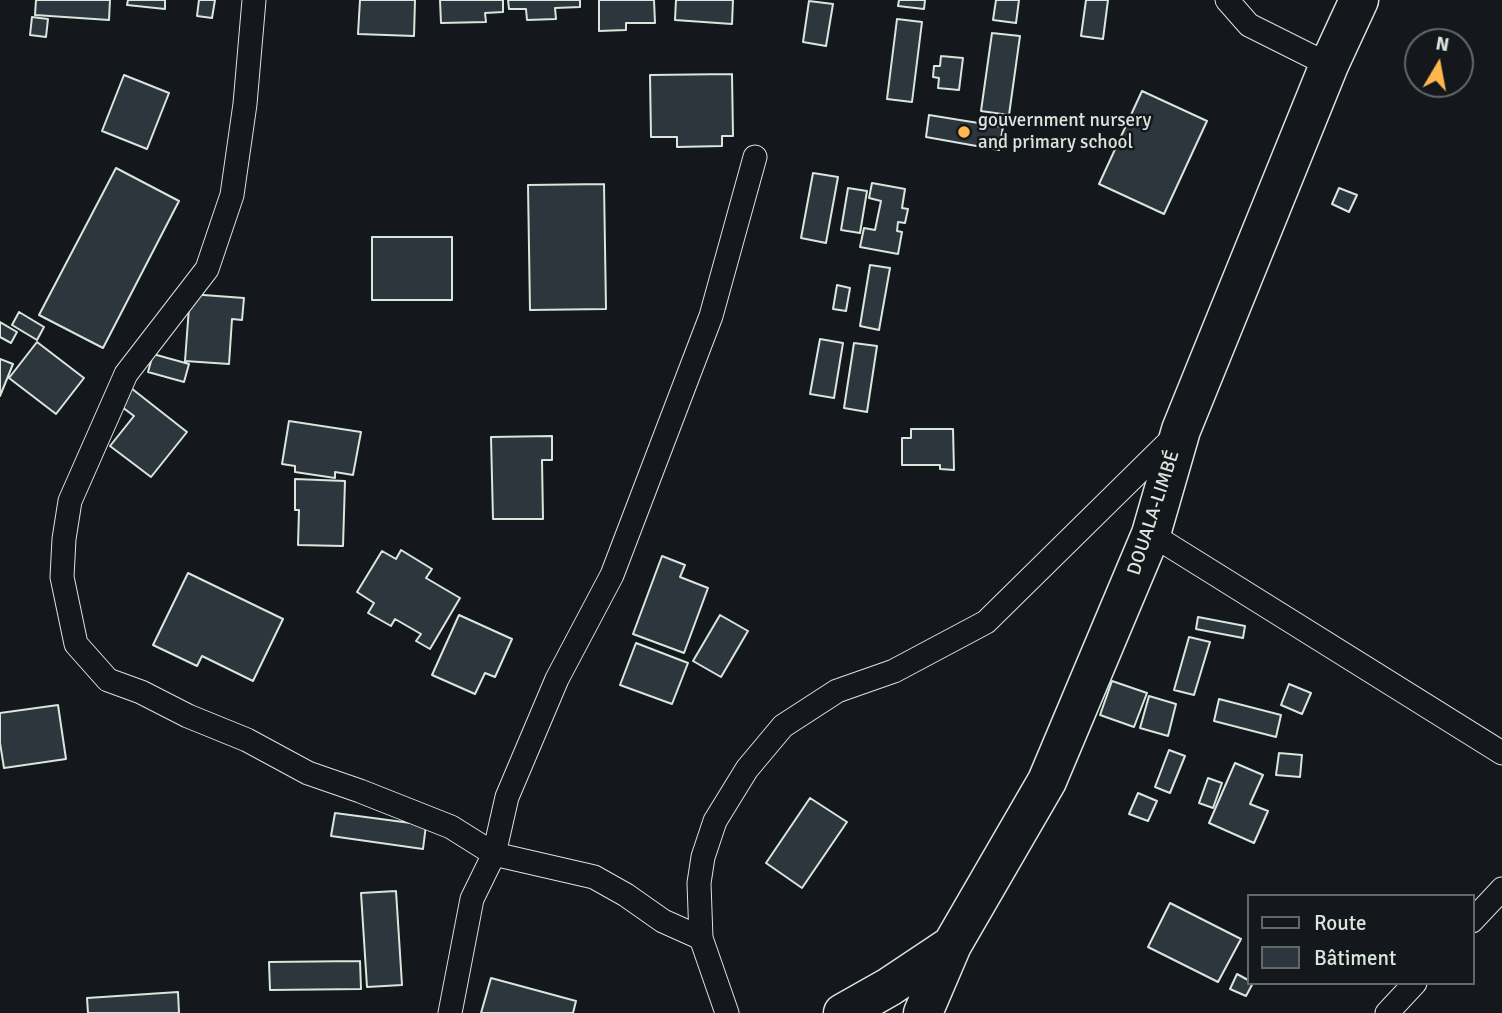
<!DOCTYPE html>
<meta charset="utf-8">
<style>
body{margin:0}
#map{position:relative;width:1502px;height:1013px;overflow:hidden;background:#14181c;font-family:Signika,sans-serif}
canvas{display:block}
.legend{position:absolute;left:1247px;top:894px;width:228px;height:91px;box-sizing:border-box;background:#14181c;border:2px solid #626a69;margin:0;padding:9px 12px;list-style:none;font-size:21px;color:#d8e6dc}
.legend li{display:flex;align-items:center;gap:14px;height:35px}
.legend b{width:35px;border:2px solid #626a69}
.north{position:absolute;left:1404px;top:28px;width:70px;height:70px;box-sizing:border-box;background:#14181c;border:2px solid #626a69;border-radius:50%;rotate:10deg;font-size:19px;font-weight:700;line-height:28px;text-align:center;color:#d8e6dc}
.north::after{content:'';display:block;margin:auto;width:24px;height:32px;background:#ffb74d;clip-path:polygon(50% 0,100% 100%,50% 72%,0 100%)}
</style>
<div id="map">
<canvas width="1502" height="1013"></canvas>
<ul class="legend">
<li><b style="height:9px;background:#14181c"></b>Route</li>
<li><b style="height:19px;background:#2c363c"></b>Bâtiment</li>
</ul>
<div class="north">N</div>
</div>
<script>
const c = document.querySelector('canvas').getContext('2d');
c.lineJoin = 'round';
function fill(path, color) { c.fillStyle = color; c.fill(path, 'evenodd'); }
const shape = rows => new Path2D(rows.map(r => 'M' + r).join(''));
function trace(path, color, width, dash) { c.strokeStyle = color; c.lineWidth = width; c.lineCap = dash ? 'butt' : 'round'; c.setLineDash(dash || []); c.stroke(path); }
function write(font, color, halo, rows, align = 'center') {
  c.font = font + ' Signika,sans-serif'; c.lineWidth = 5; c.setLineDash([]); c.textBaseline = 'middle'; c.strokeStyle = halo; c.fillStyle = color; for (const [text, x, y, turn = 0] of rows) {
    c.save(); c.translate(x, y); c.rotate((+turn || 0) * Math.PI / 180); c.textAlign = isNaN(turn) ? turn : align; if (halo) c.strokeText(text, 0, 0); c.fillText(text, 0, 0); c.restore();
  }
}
const building = shape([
 [36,0,110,0,109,20,35,15,36,0],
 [128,0,165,0,165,9,127,5,128,0],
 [199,0,215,0,212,18,197,16,199,0],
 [360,0,415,0,414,36,358,34,360,0],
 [440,0,503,0,503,12,485,13,486,22,441,23,440,0],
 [508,0,580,0,580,7,555,8,556,19,527,20,526,9,509,9,508,0],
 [599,0,654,0,655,23,626,23,626,30,599,31,599,0],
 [676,0,733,0,732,24,675,20,676,0],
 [899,0,925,0,924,9,898,6,899,0],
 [996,0,1019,0,1016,23,993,20,996,0],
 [1086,0,1108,0,1103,39,1081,36,1086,0],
 [809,1,833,4,826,46,803,42,809,1],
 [32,17,48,19,46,37,30,35,32,17],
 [897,19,922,22,912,102,887,99,897,19],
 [992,33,1020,36,1009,115,981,111,992,33],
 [941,56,963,58,959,90,938,88,939,78,933,77,934,66,940,66,941,56],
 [732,74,733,136,722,136,722,146,677,147,677,137,651,137,650,75,732,74],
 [124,75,169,93,147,149,102,131,124,75],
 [1142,91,1207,121,1164,214,1099,184,1142,91],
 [929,115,1003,127,999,150,926,137,929,115],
 [116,168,179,201,103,348,39,315,116,168],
 [813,173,838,177,826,243,801,238,813,173],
 [872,183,905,189,902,208,908,209,905,223,898,222,897,231,902,232,898,254,860,247,864,228,875,230,881,201,869,198,872,183],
 [604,184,606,309,530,310,528,185,604,184],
 [848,188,867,191,860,233,841,230,848,188],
 [1339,188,1357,195,1349,212,1332,204,1339,188],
 [372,237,452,237,452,300,372,300,372,237],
 [870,265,890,268,879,330,860,326,870,265],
 [837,285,850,288,846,311,833,309,837,285],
 [190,294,244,298,242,320,232,319,229,364,185,361,190,294],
 [19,312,44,327,37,340,12,325,19,312],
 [0,322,17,332,11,343,0,337,0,322],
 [820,339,843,343,834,398,810,394,820,339],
 [37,342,84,378,56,414,9,378,37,342],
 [854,343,877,346,867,412,844,408,854,343],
 [153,354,189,364,184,382,148,372,153,354],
 [0,359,13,364,0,396,0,359],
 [131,388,187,432,151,477,110,446,134,416,118,404,131,388],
 [289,421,361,432,353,475,335,472,335,478,295,472,295,466,282,464,289,421],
 [911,429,953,429,954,470,940,469,940,465,902,465,902,438,911,438,911,429],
 [552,436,552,460,542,460,543,519,493,519,491,437,552,436],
 [295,479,345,481,343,546,298,545,299,510,295,510,295,479],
 [401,550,432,569,426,578,460,598,430,649,416,641,421,634,395,619,391,626,368,613,374,603,357,592,382,551,396,559,401,550],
 [662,556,685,565,680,577,708,588,684,653,633,634,662,556],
 [188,573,283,619,253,681,202,656,197,666,153,645,188,573],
 [459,615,512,639,495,677,485,673,475,694,432,675,459,615],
 [720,615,748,631,721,677,693,661,720,615],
 [1198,617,1245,626,1243,638,1196,629,1198,617],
 [1189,637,1210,642,1194,695,1174,690,1189,637],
 [636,643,688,663,672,704,620,685,636,643],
 [1112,681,1147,693,1134,727,1100,715,1112,681],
 [1289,684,1311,693,1302,714,1281,705,1289,684],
 [1149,696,1176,704,1168,736,1140,728,1149,696],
 [1219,699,1281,715,1276,737,1214,721,1219,699],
 [58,705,66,759,4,768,0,743,0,713,58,705],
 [1169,750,1185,756,1170,793,1155,787,1169,750],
 [1279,753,1302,755,1300,777,1276,775,1279,753],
 [1235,763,1263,775,1250,804,1268,811,1254,843,1209,823,1235,763],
 [1208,778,1222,783,1213,808,1199,803,1208,778],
 [1138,793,1157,801,1148,821,1129,814,1138,793],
 [810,798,847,822,802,888,766,863,810,798],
 [335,813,426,825,423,849,331,836,335,813],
 [396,891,402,985,367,987,361,893,396,891],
 [1170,903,1241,939,1218,982,1148,947,1170,903],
 [360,961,361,989,270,990,269,962,360,961],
 [1237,974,1248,980,1248,983,1253,983,1246,996,1230,989,1237,974],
 [491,978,576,1001,573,1013,481,1013,491,978],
 [178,992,179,1013,88,1013,87,998,178,992]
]);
fill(building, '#2c363c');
trace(building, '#d8e6dc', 2);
const minor = shape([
 [254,0,245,104,232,195,207,269,126,374,70,501,64,539,62,577,76,644,108,680,141,692,188,716,247,740,308,773,360,791,451,827,494,854,594,877,626,895,663,921,701,938],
 [1227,0,1249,25,1329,65],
 [1151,534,1502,753],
 [1472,921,1502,889],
 [450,1013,472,899,494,854,507,797,557,679,612,575,711,316,755,157],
 [727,1013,701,938,699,883,703,857,715,821,747,769,783,726,837,691,894,671,986,622,1174,437],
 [1387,1013,1415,983]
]);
const trunk = shape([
 [843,1013,889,987,952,945],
 [923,1013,952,945,1047,781,1151,534,1181,430,1329,65,1359,0]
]);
trace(minor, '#d8e6dc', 25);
trace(trunk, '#d8e6dc', 41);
trace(minor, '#14181c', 23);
trace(trunk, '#14181c', 38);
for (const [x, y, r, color] of [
 [964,132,7,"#ffb74d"]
]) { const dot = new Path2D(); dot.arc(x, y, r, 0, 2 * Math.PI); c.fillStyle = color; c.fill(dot); trace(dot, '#14181c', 2.5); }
write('19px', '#d8e6dc', '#14181c', [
 ["gouvernment nursery",978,121],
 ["and primary school",978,143]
], 'left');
write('19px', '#d8e6dc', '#14181c', [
 ["DOUALA-LIMBÉ",1154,513,-72]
]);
</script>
